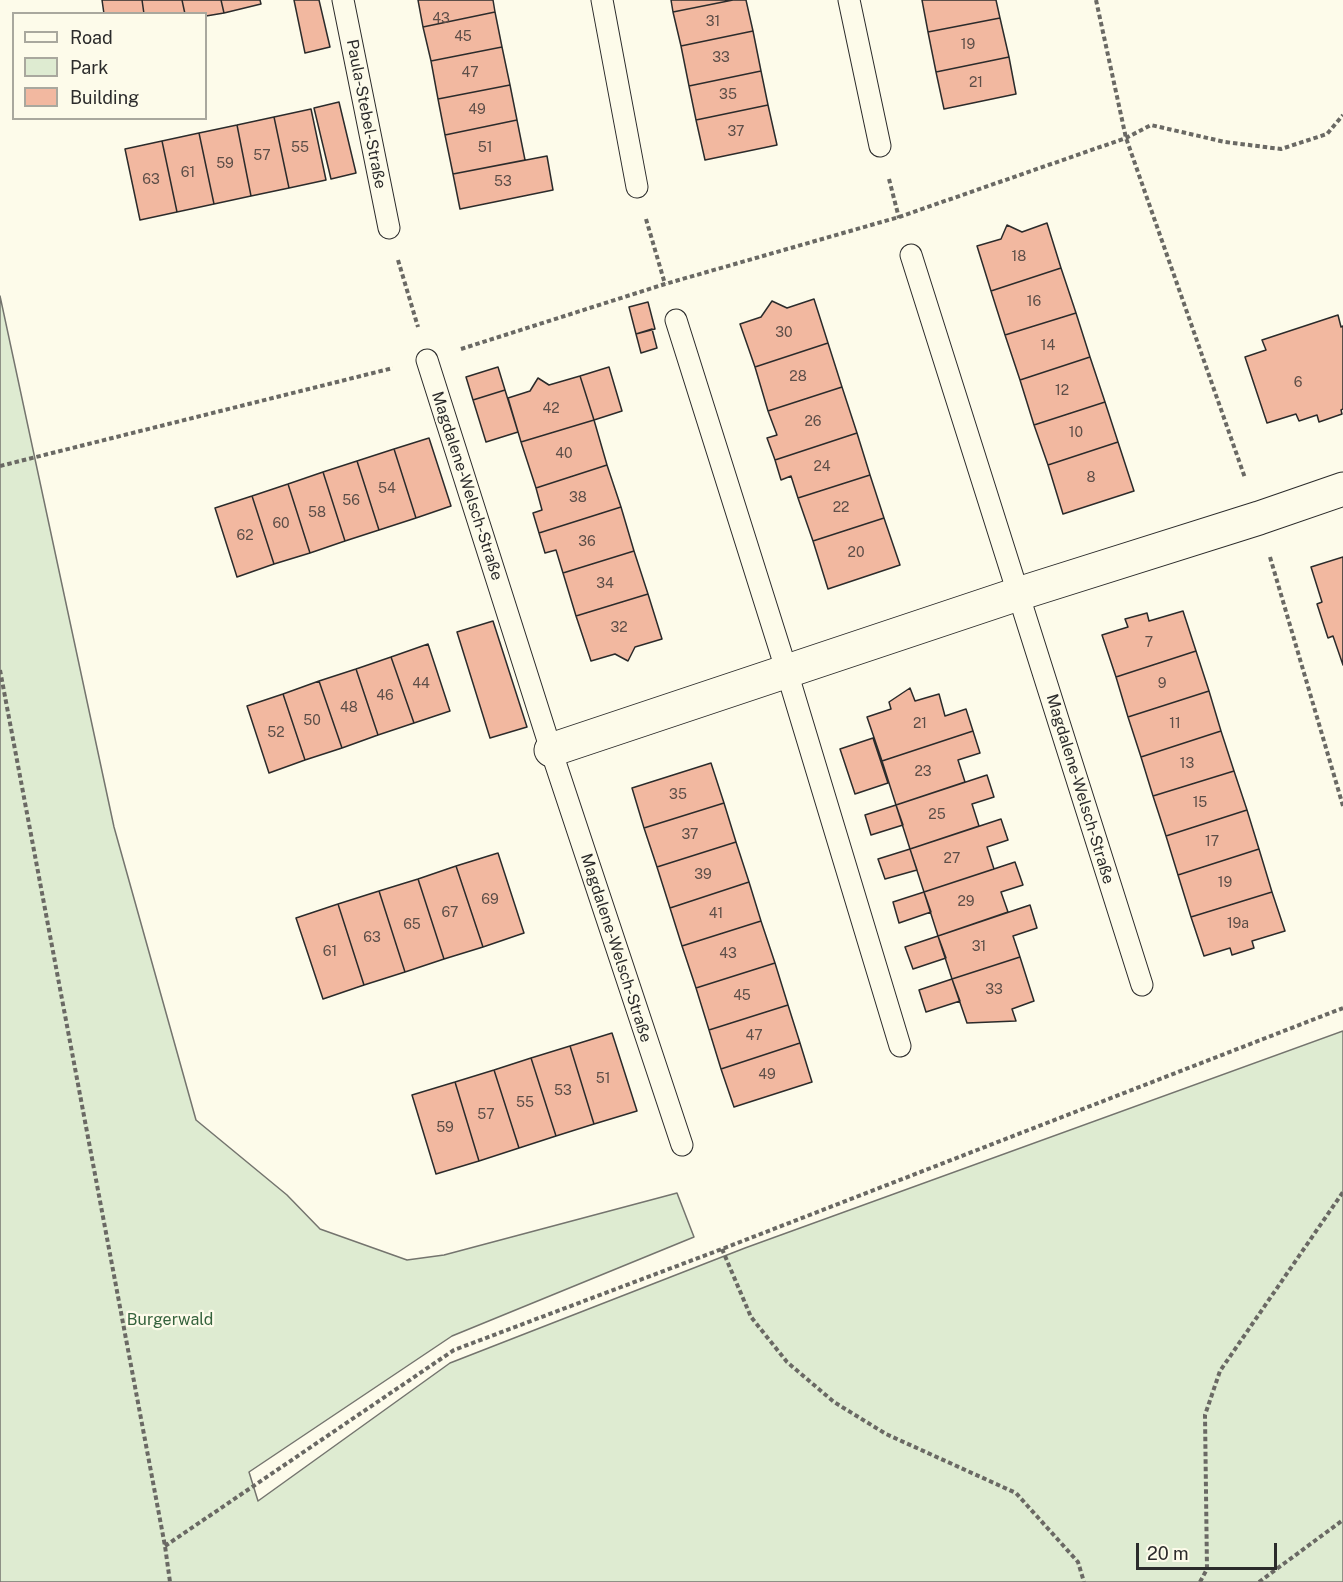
<!DOCTYPE html>
<meta charset="utf-8">
<style>
body{margin:0}
#map{position:relative;width:1343px;height:1582px;overflow:hidden;background:#fdfbea;font-family:"Public Sans",sans-serif}
canvas{display:block}
.legend{position:absolute;left:12px;top:12px;width:195px;height:108px;box-sizing:border-box;background:#fdfbea;border:2px solid #a9a89e;margin:0;padding:8px 10px;list-style:none;font-size:18px;color:#2b2b2b}
.legend li{display:flex;align-items:center;gap:12px;height:30px}
.legend b{width:30px;border:2px solid #a9a89e}
.scale{position:absolute;left:1136px;top:1543px;width:141px;height:27px;box-sizing:border-box;border:3px solid #2b2b2b;border-top:0;padding-left:8px;font-size:18px;line-height:21px;white-space:nowrap;color:#2b2b2b;-webkit-text-stroke:4px #fdfbea;paint-order:stroke}
</style>
<div id="map">
<canvas width="1343" height="1582"></canvas>
<ul class="legend">
<li><b style="height:8px;background:#fdfbea"></b>Road</li>
<li><b style="height:16px;background:#deebd1"></b>Park</li>
<li><b style="height:16px;background:#f2b8a0"></b>Building</li>
</ul>
<div class="scale">20 m</div>
</div>
<script>
const c = document.querySelector('canvas').getContext('2d');
c.lineJoin = 'round';
function fill(path, color) { c.fillStyle = color; c.fill(path, 'evenodd'); }
const shape = rows => new Path2D(rows.map(r => 'M' + r).join(''));
function trace(path, color, width, dash) { c.strokeStyle = color; c.lineWidth = width; c.lineCap = dash ? 'butt' : 'round'; c.setLineDash(dash || []); c.stroke(path); }
function write(font, color, halo, rows, align = 'center') {
  c.font = font + ' "Public Sans",sans-serif'; c.lineWidth = 4.5; c.setLineDash([]); c.textBaseline = 'middle'; c.strokeStyle = halo; c.fillStyle = color; for (const [text, x, y, turn = 0] of rows) {
    c.save(); c.translate(x, y); c.rotate((+turn || 0) * Math.PI / 180); c.textAlign = isNaN(turn) ? turn : align; if (halo) c.strokeText(text, 0, 0); c.fillText(text, 0, 0); c.restore();
  }
}
const green = shape([
 [0,296,114,827,196,1120,287,1195,320,1229,407,1260,444,1255,677,1193,694,1237,452,1336,249,1472,258,1501,450,1363,745,1248,1343,1031,1343,1582,0,1582,0,296]
]);
fill(green, '#deebd1');
trace(green, '#74746e', 1.5);
const building = shape([
 [102,0,142,0,144,14,104,14,102,0],
 [142,0,182,0,185,14,144,14,142,0],
 [182,0,221,0,224,13,206,16,206,14,185,14,182,0],
 [221,0,260,0,261,4,224,13,221,0],
 [294,0,319,0,330,47,305,53,294,0],
 [418,0,493,0,495,12,423,27,418,0],
 [671,0,733,0,673,12,671,0],
 [733,0,746,0,753,31,681,46,673,12,733,0],
 [922,0,996,0,1000,18,928,32,922,0],
 [495,12,502,47,431,61,423,27,495,12],
 [1000,18,1009,57,936,72,928,32,1000,18],
 [753,31,761,71,689,86,681,46,753,31],
 [502,47,510,85,438,99,431,61,502,47],
 [1009,57,1016,94,944,109,936,72,1009,57],
 [761,71,768,105,696,120,689,86,761,71],
 [510,85,517,120,445,135,438,99,510,85],
 [339,102,356,173,331,179,314,108,339,102],
 [768,105,777,145,705,160,696,120,768,105],
 [311,109,326,180,289,188,274,117,311,109],
 [274,117,289,188,251,196,237,125,274,117],
 [517,120,525,160,453,174,445,135,517,120],
 [237,125,251,196,214,204,199,133,237,125],
 [199,133,214,204,177,212,162,141,199,133],
 [162,141,177,212,140,220,125,149,162,141],
 [547,156,553,190,460,209,453,174,547,156],
 [1047,223,1061,268,991,291,977,246,1001,239,1007,225,1022,232,1047,223],
 [1061,268,1076,313,1005,335,991,291,1061,268],
 [814,299,828,343,755,367,740,324,761,317,772,301,787,308,814,299],
 [648,302,655,329,636,334,629,307,648,302],
 [1076,313,1090,357,1020,380,1005,335,1076,313],
 [1338,315,1341,327,1343,326,1343,409,1341,410,1342,414,1319,422,1317,415,1299,421,1296,414,1267,423,1245,357,1266,350,1262,340,1338,315],
 [652,329,657,348,641,353,636,334,652,329],
 [828,343,842,387,768,411,755,367,828,343],
 [1090,357,1105,402,1034,425,1020,380,1090,357],
 [498,367,505,390,473,400,466,377,498,367],
 [609,367,622,411,594,420,580,376,609,367],
 [580,376,594,420,521,442,508,398,530,391,538,378,549,385,580,376],
 [842,387,857,433,775,460,767,438,777,435,768,411,842,387],
 [505,390,518,432,486,442,473,400,505,390],
 [1105,402,1118,442,1048,465,1034,425,1105,402],
 [594,420,607,465,536,488,521,442,594,420],
 [857,433,870,475,798,498,791,476,781,480,775,460,857,433],
 [429,438,451,506,416,518,394,449,429,438],
 [1118,442,1134,491,1063,514,1048,465,1118,442],
 [394,449,416,518,379,530,357,461,394,449],
 [357,461,379,530,345,541,323,472,357,461],
 [607,465,621,507,539,533,533,513,542,510,536,488,607,465],
 [323,472,345,541,310,553,288,484,323,472],
 [870,475,884,518,813,541,798,498,870,475],
 [288,484,310,553,274,564,252,496,288,484],
 [252,496,274,564,237,577,215,508,252,496],
 [621,507,634,551,563,573,556,550,545,553,539,533,621,507],
 [884,518,900,565,828,589,813,541,884,518],
 [634,551,648,594,576,616,563,573,634,551],
 [1343,557,1343,665,1333,636,1328,638,1317,604,1322,602,1311,567,1343,557],
 [648,594,662,639,635,647,628,661,615,654,591,661,576,616,648,594],
 [1183,611,1196,651,1116,677,1102,635,1128,627,1125,619,1147,613,1149,621,1183,611],
 [493,621,527,727,490,738,457,632,493,621],
 [428,644,450,711,414,723,391,657,428,644],
 [1196,651,1209,691,1128,717,1116,677,1196,651],
 [391,657,414,723,378,735,356,669,391,657],
 [356,669,378,735,342,748,319,681,356,669],
 [319,681,342,748,305,760,283,694,319,681],
 [910,688,915,701,939,694,945,716,966,709,973,731,882,761,867,717,891,709,889,702,910,688],
 [1209,691,1221,731,1141,757,1128,717,1209,691],
 [283,694,305,760,269,773,247,706,283,694],
 [973,731,980,753,958,760,965,782,896,805,882,761,973,731],
 [1221,731,1234,771,1153,796,1141,757,1221,731],
 [873,738,888,783,855,794,840,749,873,738],
 [711,763,724,803,644,828,632,788,711,763],
 [1234,771,1247,810,1166,836,1153,796,1234,771],
 [987,775,994,797,972,804,979,826,910,849,896,805,987,775],
 [724,803,736,842,657,867,644,828,724,803],
 [896,805,903,825,871,835,865,815,896,805],
 [1247,810,1259,849,1178,875,1166,836,1247,810],
 [1001,819,1008,840,987,847,994,869,924,892,910,849,1001,819],
 [736,842,749,882,670,908,657,867,736,842],
 [910,849,917,870,885,879,878,859,910,849],
 [1259,849,1272,892,1191,917,1178,875,1259,849],
 [498,853,524,933,483,947,456,866,498,853],
 [1015,862,1023,885,1001,892,1008,912,938,936,924,892,1015,862],
 [456,866,483,947,444,959,418,879,456,866],
 [418,879,444,959,405,972,379,891,418,879],
 [749,882,761,921,682,946,670,908,749,882],
 [379,891,405,972,364,985,338,904,379,891],
 [924,892,931,912,899,923,893,902,924,892],
 [1272,892,1285,931,1252,941,1254,948,1232,955,1230,948,1204,956,1191,917,1272,892],
 [338,904,364,985,323,999,296,918,338,904],
 [1030,905,1037,928,1013,936,1020,957,952,979,938,936,1030,905],
 [761,921,775,963,696,988,682,946,761,921],
 [938,936,946,958,913,969,905,947,938,936],
 [1020,957,1034,1001,1012,1009,1016,1021,967,1023,952,979,1020,957],
 [775,963,788,1005,709,1030,696,988,775,963],
 [952,979,960,1001,926,1012,919,990,952,979],
 [788,1005,800,1043,721,1069,709,1030,788,1005],
 [612,1033,637,1111,594,1124,570,1046,612,1033],
 [800,1043,812,1082,734,1107,721,1069,800,1043],
 [570,1046,594,1124,556,1136,531,1058,570,1046],
 [531,1058,556,1136,519,1148,494,1070,531,1058],
 [494,1070,519,1148,479,1161,455,1082,494,1070],
 [455,1082,479,1161,436,1174,412,1095,455,1082]
]);
fill(building, '#f2b8a0');
trace(building, '#2b2b2b', 1.5);
const lane = shape([
 [343,0,389,228],
 [602,0,637,187],
 [849,0,880,146],
 [911,255,1142,985],
 [676,320,787,672,900,1046],
 [427,360,551,750,682,1145]
]);
const street = shape([
 [551,750,1018,594,1259,518,1343,489]
]);
trace(lane, '#2b2b2b', 23);
trace(street, '#2b2b2b', 35);
trace(shape([
 [1096,0,1126,138,1245,478],
 [889,179,899,218],
 [646,219,665,284],
 [398,260,418,327],
 [461,349,665,284,899,217,1126,138,1151,125,1225,142,1281,149,1327,134,1343,115],
 [0,466,393,368],
 [1270,557,1343,806],
 [0,670,165,1546,170,1582],
 [722,1249,751,1317,787,1362,834,1402,886,1434,1016,1493,1078,1562,1084,1582],
 [165,1546,454,1350,722,1249,1343,1008],
 [1200,1582,1207,1569,1205,1415,1220,1371,1343,1192],
 [1259,1582,1343,1520]
]), '#6a6964', 4, [4.5, 3]);
trace(lane, '#fdfbea', 21);
trace(street, '#fdfbea', 33);
write('14px', '#5d4e48', null, [
 ["43",441,19],
 ["31",713,22],
 ["45",463,37],
 ["19",968,45],
 ["33",721,58],
 ["47",470,73],
 ["21",976,83],
 ["35",728,95],
 ["49",477,110],
 ["37",736,132],
 ["55",300,148],
 ["51",485,148],
 ["57",262,156],
 ["59",225,164],
 ["61",188,173],
 ["63",151,180],
 ["53",503,182],
 ["18",1019,257],
 ["16",1034,302],
 ["30",784,333],
 ["14",1048,346],
 ["28",798,377],
 ["6",1298,383],
 ["12",1062,391],
 ["42",551,409],
 ["26",813,422],
 ["10",1076,433],
 ["40",564,454],
 ["24",822,467],
 ["8",1091,478],
 ["54",387,489],
 ["38",578,498],
 ["56",351,501],
 ["22",841,508],
 ["58",317,513],
 ["60",281,524],
 ["62",245,536],
 ["36",587,542],
 ["20",856,553],
 ["34",605,584],
 ["32",619,628],
 ["7",1149,643],
 ["44",421,684],
 ["9",1162,684],
 ["46",385,696],
 ["48",349,708],
 ["50",312,721],
 ["21",920,724],
 ["11",1175,724],
 ["52",276,733],
 ["13",1187,764],
 ["23",923,772],
 ["35",678,795],
 ["15",1200,803],
 ["25",937,815],
 ["37",690,835],
 ["17",1212,842],
 ["27",952,859],
 ["39",703,875],
 ["19",1225,883],
 ["69",490,900],
 ["29",966,902],
 ["67",450,913],
 ["41",716,914],
 ["19a",1238,924],
 ["65",412,925],
 ["63",372,938],
 ["31",979,947],
 ["61",330,952],
 ["43",728,954],
 ["33",994,990],
 ["45",742,996],
 ["47",754,1036],
 ["49",767,1075],
 ["51",603,1079],
 ["53",563,1091],
 ["55",525,1103],
 ["57",486,1115],
 ["59",445,1128]
]);
write('16px', '#2b2b2b', '#fdfbea', [
 ["Paula-Stebel-Straße",366,114,79],
 ["Magdalene-Welsch-Straße",467,486,72],
 ["Magdalene-Welsch-Straße",1080,789,73],
 ["Magdalene-Welsch-Straße",616,948,72]
]);
write('16px', '#34623c', '#fdfbea', [
 ["Burgerwald",170,1320]
]);
</script>
